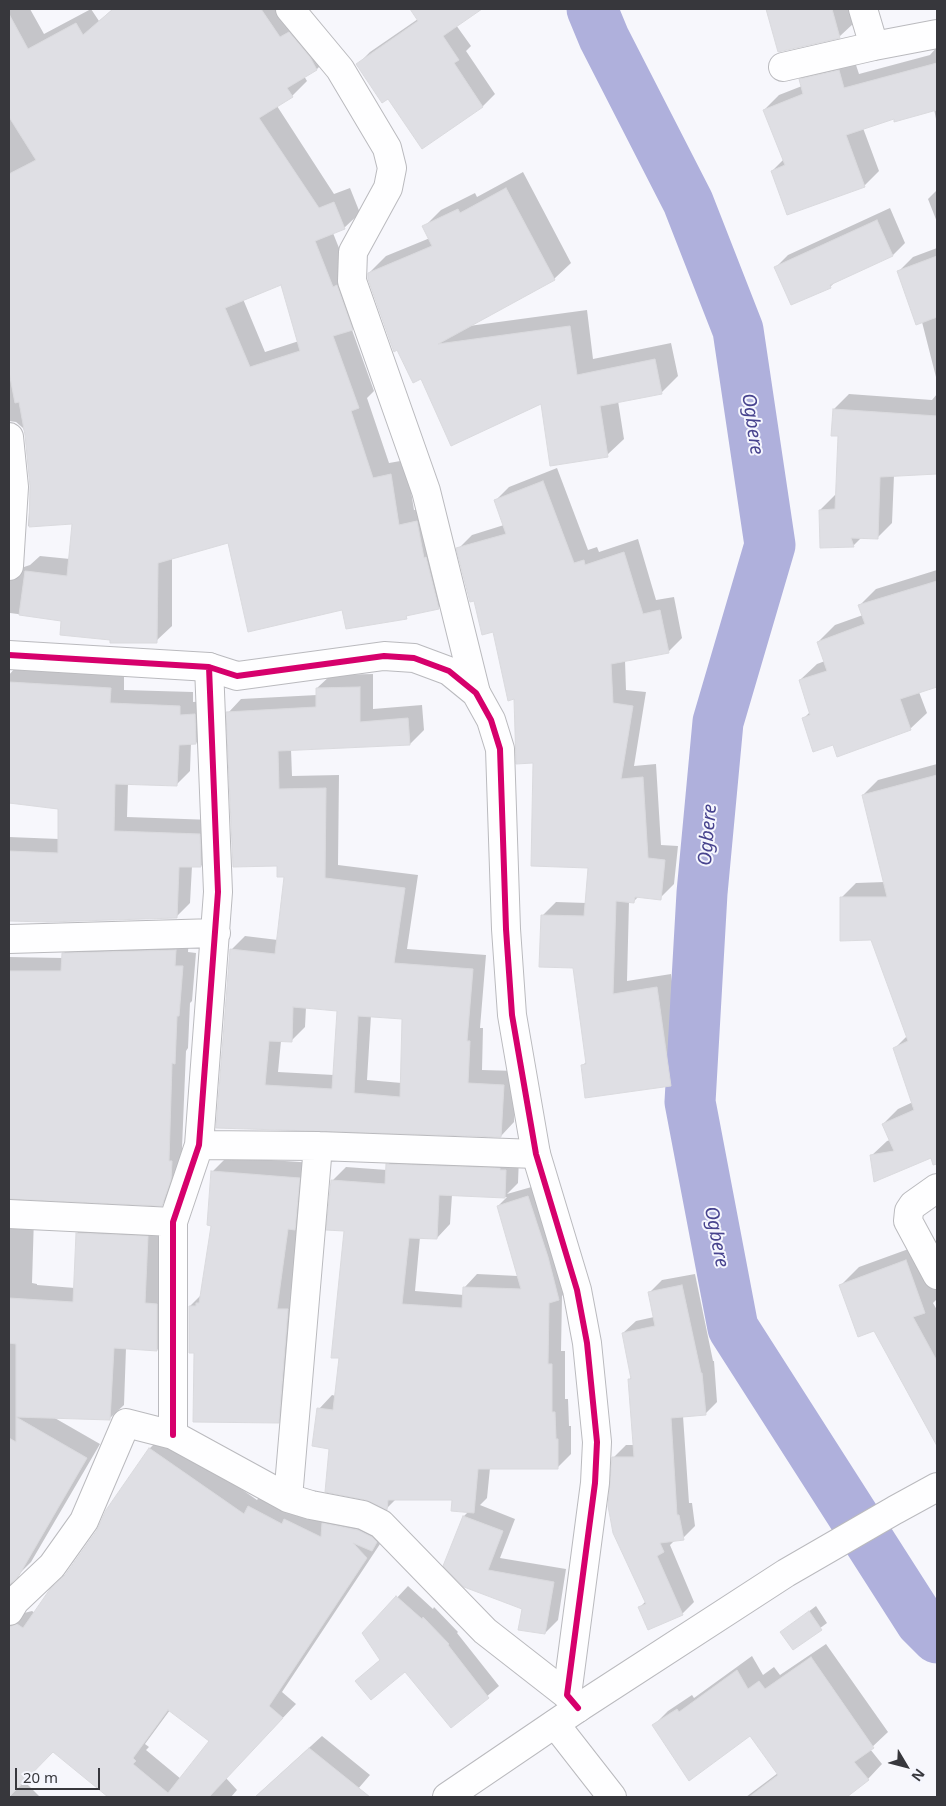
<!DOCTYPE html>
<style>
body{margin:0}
#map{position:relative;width:946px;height:1806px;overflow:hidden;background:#f7f7fc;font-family:"Noto Sans",sans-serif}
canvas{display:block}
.frame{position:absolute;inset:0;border:10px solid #37373c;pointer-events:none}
.north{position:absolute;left:881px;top:1741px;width:50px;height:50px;-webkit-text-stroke:4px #f5f6fe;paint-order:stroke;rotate:127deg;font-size:14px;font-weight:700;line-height:20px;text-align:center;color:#37373c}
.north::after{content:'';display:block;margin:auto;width:18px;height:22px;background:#37373c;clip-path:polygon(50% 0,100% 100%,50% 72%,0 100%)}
.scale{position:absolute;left:15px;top:1768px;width:85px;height:22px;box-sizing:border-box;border:2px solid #37373c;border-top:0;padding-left:6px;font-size:15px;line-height:18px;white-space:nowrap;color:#37373c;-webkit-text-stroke:4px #f5f6fe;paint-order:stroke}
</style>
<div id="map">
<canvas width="946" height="1806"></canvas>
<div class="frame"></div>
<div class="north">N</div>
<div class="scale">20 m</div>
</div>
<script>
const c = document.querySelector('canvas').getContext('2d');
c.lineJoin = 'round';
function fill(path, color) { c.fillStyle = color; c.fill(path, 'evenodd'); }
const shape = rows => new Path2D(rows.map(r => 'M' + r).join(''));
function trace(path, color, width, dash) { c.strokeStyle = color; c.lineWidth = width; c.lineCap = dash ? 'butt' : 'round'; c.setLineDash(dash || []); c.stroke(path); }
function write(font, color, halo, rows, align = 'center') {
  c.font = font + ' "Noto Sans",sans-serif'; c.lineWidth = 4; c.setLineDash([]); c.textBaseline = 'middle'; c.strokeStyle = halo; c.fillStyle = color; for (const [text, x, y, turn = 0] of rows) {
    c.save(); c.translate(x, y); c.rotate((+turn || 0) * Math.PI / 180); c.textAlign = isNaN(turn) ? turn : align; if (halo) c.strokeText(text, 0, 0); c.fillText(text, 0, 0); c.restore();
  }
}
fill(shape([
 [9,9,30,9,44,34,91,9,99,21,113,9,287,9,332,54,317,69,304,76,307,81,292,96,277,106,334,194,350,188,360,213,344,228,333,233,349,273,368,314,352,330,374,391,367,398,389,463,406,460,414,510,432,507,454,592,438,608,410,613,406,617,343,608,229,542,172,558,172,626,156,641,111,639,63,620,10,613,9,622,9,552,15,564,24,567,30,565,40,556,70,559,74,523,28,526,31,486,26,435,23,428,16,422,9,421],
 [282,284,299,341,265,352,243,299],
 [411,9,480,9,456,25,471,46,466,51,495,94,483,106,422,147,389,97,357,65,370,52,418,19],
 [767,9,850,9,854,23,840,36,779,51],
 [937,47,937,124,934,109,894,118,863,128,879,171,864,186,772,171,784,159,764,110,779,95,802,86,800,80,815,65,853,56,859,74,930,55],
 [523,172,571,263,554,279,469,326,587,310,593,359,671,343,678,376,661,393,618,401,624,439,607,455,542,403,422,377,369,273,386,256,430,238,424,227,441,210,475,193,477,197],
 [937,190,937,222,928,199],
 [890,208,905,243,893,255,835,282,830,287,776,267,788,255],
 [937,248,937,381,922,322,898,272,913,257],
 [849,394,932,400,937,394,937,476,936,473,894,475,892,523,877,538,862,537,854,545,821,547,820,510,835,495,837,495,839,435,834,409],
 [557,468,588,550,597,547,599,552,638,539,656,600,674,597,682,638,668,652,625,660,626,690,646,692,634,766,656,764,661,845,678,846,674,884,660,898,639,896,634,901,629,901,627,981,671,974,684,1071,670,1084,582,1066,587,1061,574,967,542,916,556,902,587,903,590,866,534,762,494,630,475,600,458,549,472,535,504,525,495,501,509,487],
 [937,570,937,686,919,692,927,713,910,729,833,744,804,718,810,712,800,680,817,664,825,661,818,642,835,625,863,615,859,606,876,589],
 [15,668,124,675,124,690,193,692,193,702,209,701,210,729,196,743,191,743,190,771,176,785,128,783,127,817,213,820,215,852,201,866,192,866,190,903,176,917,47,921,9,920,9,837,59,839,60,808,9,802,9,675],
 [373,674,373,709,422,705,424,730,410,744,291,749,292,776,339,775,338,865,418,875,407,949,486,955,480,1028,483,1028,482,1070,517,1071,514,1122,501,1136,218,1127,231,950,245,936,278,940,286,876,278,865,228,713,241,699,317,695,317,688,331,675],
 [306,1007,338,1010,334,1075,278,1072,281,1041,291,1041,305,1027],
 [371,1015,403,1017,402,1083,367,1080],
 [937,764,937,1154,875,1180,871,1156,887,1141,890,1140,883,1124,898,1109,913,1102,895,1048,908,1035,872,939,841,898,856,883,885,882,863,795,878,780],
 [189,937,188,952,196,953,192,1001,190,1003,188,1048,186,1051,182,1148,185,1148,175,1191,161,1205,9,1197,9,1105,23,1104,24,1090,9,1089,9,957,63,958,63,954,77,940],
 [401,1151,519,1157,518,1183,507,1194,542,1184,571,1286,562,1296,561,1351,565,1351,565,1399,568,1399,569,1426,571,1426,571,1454,557,1468,490,1468,487,1498,480,1505,515,1519,500,1558,566,1569,558,1620,545,1633,523,1609,445,1565,464,1516,469,1511,453,1498,396,1499,387,1508,330,1448,319,1409,332,1395,336,1396,340,1357,345,1230,332,1181,346,1167,387,1170,388,1165],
 [452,1195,507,1197,498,1206,518,1276,477,1274,464,1288,464,1295,415,1291,420,1237,437,1238,450,1224],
 [227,1157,314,1163,302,1222,291,1294,303,1295,293,1406,278,1422,195,1352,190,1306,202,1294,212,1225,212,1172],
 [9,1207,34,1217,32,1283,37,1284,37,1285,75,1288,77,1233,91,1220,161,1223,159,1290,171,1290,171,1336,157,1350,126,1348,124,1405,110,1418,53,1417,100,1444,31,1562,15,1578,9,1589],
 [925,1243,937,1278,937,1299,933,1303,937,1310,937,1435,934,1437,874,1330,841,1285,859,1267],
 [695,1274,713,1361,714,1361,717,1402,705,1414,683,1416,689,1503,692,1503,695,1526,683,1538,675,1540,670,1545,694,1602,682,1614,639,1608,646,1601,613,1458,626,1445,634,1445,629,1380,632,1376,623,1333,636,1321,654,1317,649,1293,662,1280],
 [164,1435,257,1500,263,1493,337,1510,386,1536,379,1543,380,1544,282,1692,296,1704,226,1778,237,1790,231,1797,110,1797,53,1751,24,1781,40,1797,9,1797,9,1604,15,1611,24,1613,32,1611,35,1613,67,1575,98,1531,107,1511,150,1448],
 [170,1710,211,1740,181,1779,146,1750,149,1747,145,1744],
 [408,1586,433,1609,434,1607,458,1632,457,1633,499,1686,451,1727,405,1670,356,1681,381,1659,364,1633],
 [816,1606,827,1623,793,1648,782,1632],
 [826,1644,888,1732,870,1749,882,1764,868,1779,845,1797,746,1797,778,1773,750,1735,654,1725,668,1711,692,1695,694,1698,752,1656,763,1675,774,1667,780,1675],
 [322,1736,370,1775,351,1797,255,1797]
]), '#0003');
trace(shape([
 [592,9,604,38,688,202,738,330,770,545,718,722,702,893,690,1102,733,1328,921,1622,937,1638]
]), '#afb0dc', 51);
const building = shape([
 [113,9,261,9,280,37,289,32,310,57,317,70,287,88,293,97,259,118,319,208,334,202,345,229,315,241,333,287,337,285,353,330,333,336,359,408,351,411,373,478,391,474,399,525,417,521,424,558,426,557,439,609,406,616,407,619,346,629,342,610,248,632,228,543,158,563,157,643,110,643,110,640,60,635,61,621,19,615,25,571,67,576,72,524,29,527,30,486,25,435,19,402,15,403,9,372,9,174,36,160,9,117,9,14,28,49,76,23,83,35,113,9],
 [281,285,300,351,250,367,225,308,281,285],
 [410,9,482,9,443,36,459,60,454,63,483,107,422,149,388,99,382,103,356,64,418,21,410,9],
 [766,9,832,9,840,38,778,52,766,9],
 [937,63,937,110,894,122,894,119,846,135,865,187,787,215,771,171,785,165,763,110,803,94,799,79,839,70,844,88,937,63],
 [506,188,555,280,438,344,570,326,577,375,655,359,662,394,600,406,608,457,550,466,541,404,451,446,421,379,413,383,397,350,394,352,368,279,368,273,432,246,422,226,458,209,460,213,506,188],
 [877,220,893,256,830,285,831,288,791,305,774,267,877,220],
 [937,256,937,317,916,325,897,271,937,256],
 [833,409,937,416,937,474,880,477,878,539,851,538,854,547,820,548,819,510,835,509,838,436,831,436,833,409],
 [543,481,574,563,584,560,585,565,624,552,643,614,660,610,669,653,611,664,613,703,633,706,621,779,643,777,648,858,665,860,661,900,635,897,634,903,616,901,613,994,657,987,671,1086,585,1098,581,1065,586,1064,573,968,539,967,541,915,584,916,588,868,531,866,533,763,516,764,514,699,508,701,493,632,482,635,474,601,470,602,456,548,506,534,494,500,543,481],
 [937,581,937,687,900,699,911,730,837,757,833,745,813,752,802,718,810,715,799,680,827,671,817,642,865,624,858,605,937,581],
 [9,682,111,688,110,703,180,706,180,715,195,714,196,744,179,745,177,786,115,784,114,831,200,834,201,867,179,867,177,918,47,922,9,921,9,851,58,853,58,809,9,803,9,682],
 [360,687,360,722,408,718,410,745,278,751,279,789,326,788,325,878,405,888,394,963,473,969,467,1041,470,1041,468,1083,504,1085,501,1137,216,1128,230,949,275,954,284,877,277,877,277,866,233,867,226,712,316,707,316,688,360,687],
 [293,1007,337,1011,332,1089,265,1085,269,1041,292,1042,293,1007],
 [358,1016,402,1019,400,1097,354,1093,358,1016],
 [937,775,937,1164,933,1165,931,1158,874,1182,870,1155,894,1151,882,1124,914,1110,893,1048,908,1041,871,940,840,941,840,897,887,897,862,795,937,775],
 [176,950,175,966,183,966,179,1016,177,1016,175,1064,172,1063,169,1161,172,1161,171,1180,162,1206,9,1199,9,971,61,971,62,953,176,950],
 [386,1164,500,1168,500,1170,506,1170,505,1198,439,1195,437,1239,409,1238,402,1304,462,1308,463,1287,521,1289,497,1206,528,1196,548,1257,559,1300,549,1303,548,1364,552,1364,552,1412,555,1412,556,1439,558,1439,558,1469,478,1469,474,1513,451,1511,452,1500,388,1500,387,1510,366,1500,325,1492,329,1449,312,1446,317,1408,333,1410,339,1358,331,1358,344,1231,326,1230,331,1180,385,1184,386,1164],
 [211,1171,300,1178,295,1230,288,1229,277,1309,288,1309,279,1423,193,1422,194,1353,189,1353,189,1306,196,1306,196,1303,199,1303,211,1226,207,1225,211,1171],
 [76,1233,148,1236,145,1303,157,1304,157,1351,114,1348,110,1420,16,1417,87,1458,18,1577,9,1585,9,1438,16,1442,16,1344,9,1343,9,1298,73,1302,76,1233],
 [906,1260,925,1313,913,1317,937,1361,937,1446,874,1331,858,1337,839,1285,906,1260],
 [682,1285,701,1373,702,1373,706,1415,671,1418,677,1515,679,1515,684,1540,660,1543,664,1552,657,1556,683,1615,648,1630,638,1607,646,1604,613,1533,608,1506,612,1457,634,1457,628,1379,631,1379,622,1333,655,1326,648,1292,682,1285],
 [149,1448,244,1514,248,1506,282,1524,284,1519,321,1537,322,1523,358,1530,372,1537,377,1542,372,1551,353,1543,367,1558,269,1706,283,1718,209,1797,108,1797,53,1752,9,1797,9,1627,17,1624,23,1628,50,1589,65,1575,97,1530,106,1510,149,1448],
 [168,1710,209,1741,168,1793,133,1764,136,1761,133,1758,168,1710],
 [463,1516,503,1531,488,1570,554,1582,545,1634,518,1630,522,1609,464,1587,443,1566,463,1516],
 [396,1596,422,1619,423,1617,449,1644,448,1645,489,1698,451,1728,405,1672,371,1700,355,1681,380,1660,362,1633,396,1596],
 [809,1611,822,1630,793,1650,780,1632,809,1611],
 [811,1657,874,1748,854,1762,869,1780,847,1797,749,1797,778,1775,750,1736,689,1781,652,1725,677,1709,679,1712,737,1670,748,1689,759,1681,765,1689,811,1657],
 [309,1748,370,1797,255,1797,309,1748]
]);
fill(building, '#dfdfe4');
trace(building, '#dadade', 1);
const minor = shape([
 [290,9,340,69,387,148,392,168,388,188,353,252,352,281,426,491,476,693],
 [863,9,874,46],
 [783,67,874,46,937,34],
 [9,437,14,487,9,566],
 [9,939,216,933],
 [199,1145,318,1146,536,1154],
 [937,1188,913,1205,909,1211,908,1221,937,1275],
 [9,1214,173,1222],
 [173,1435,173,1222,199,1145,218,892,209,667],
 [288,1498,318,1146],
 [9,1611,15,1601,52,1566,84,1521,126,1423,173,1435,288,1498,311,1505,363,1515,381,1524,485,1631,567,1695],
 [555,1724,612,1797]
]);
const tertiary = shape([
 [9,655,209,667,237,676,384,656,414,658,449,671,476,693,491,720,500,749,506,929,512,1015,536,1154,577,1290,587,1343,597,1442,595,1483,567,1695,578,1708]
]);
const secondary = shape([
 [447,1797,578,1708,786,1573,895,1510,937,1487]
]);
trace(minor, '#bababe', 30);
trace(tertiary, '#bababe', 30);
trace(secondary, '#bababe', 30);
trace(minor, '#fefeff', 28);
trace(tertiary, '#fefeff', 28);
trace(secondary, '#fefeff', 28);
trace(shape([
 [9,655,209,667,237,676,384,656,414,658,449,671,476,693,491,720,500,749,506,929,512,1015,536,1154,577,1290,587,1343,597,1442,595,1483,567,1695,578,1708],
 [173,1435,173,1222,199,1145,218,892,209,667]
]), '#d6006c', 6);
write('italic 19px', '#47438e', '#f5f6fe', [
 ["Ogbere",752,424,82],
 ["Ogbere",708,835,-85],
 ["Ogbere",716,1237,79]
]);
</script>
